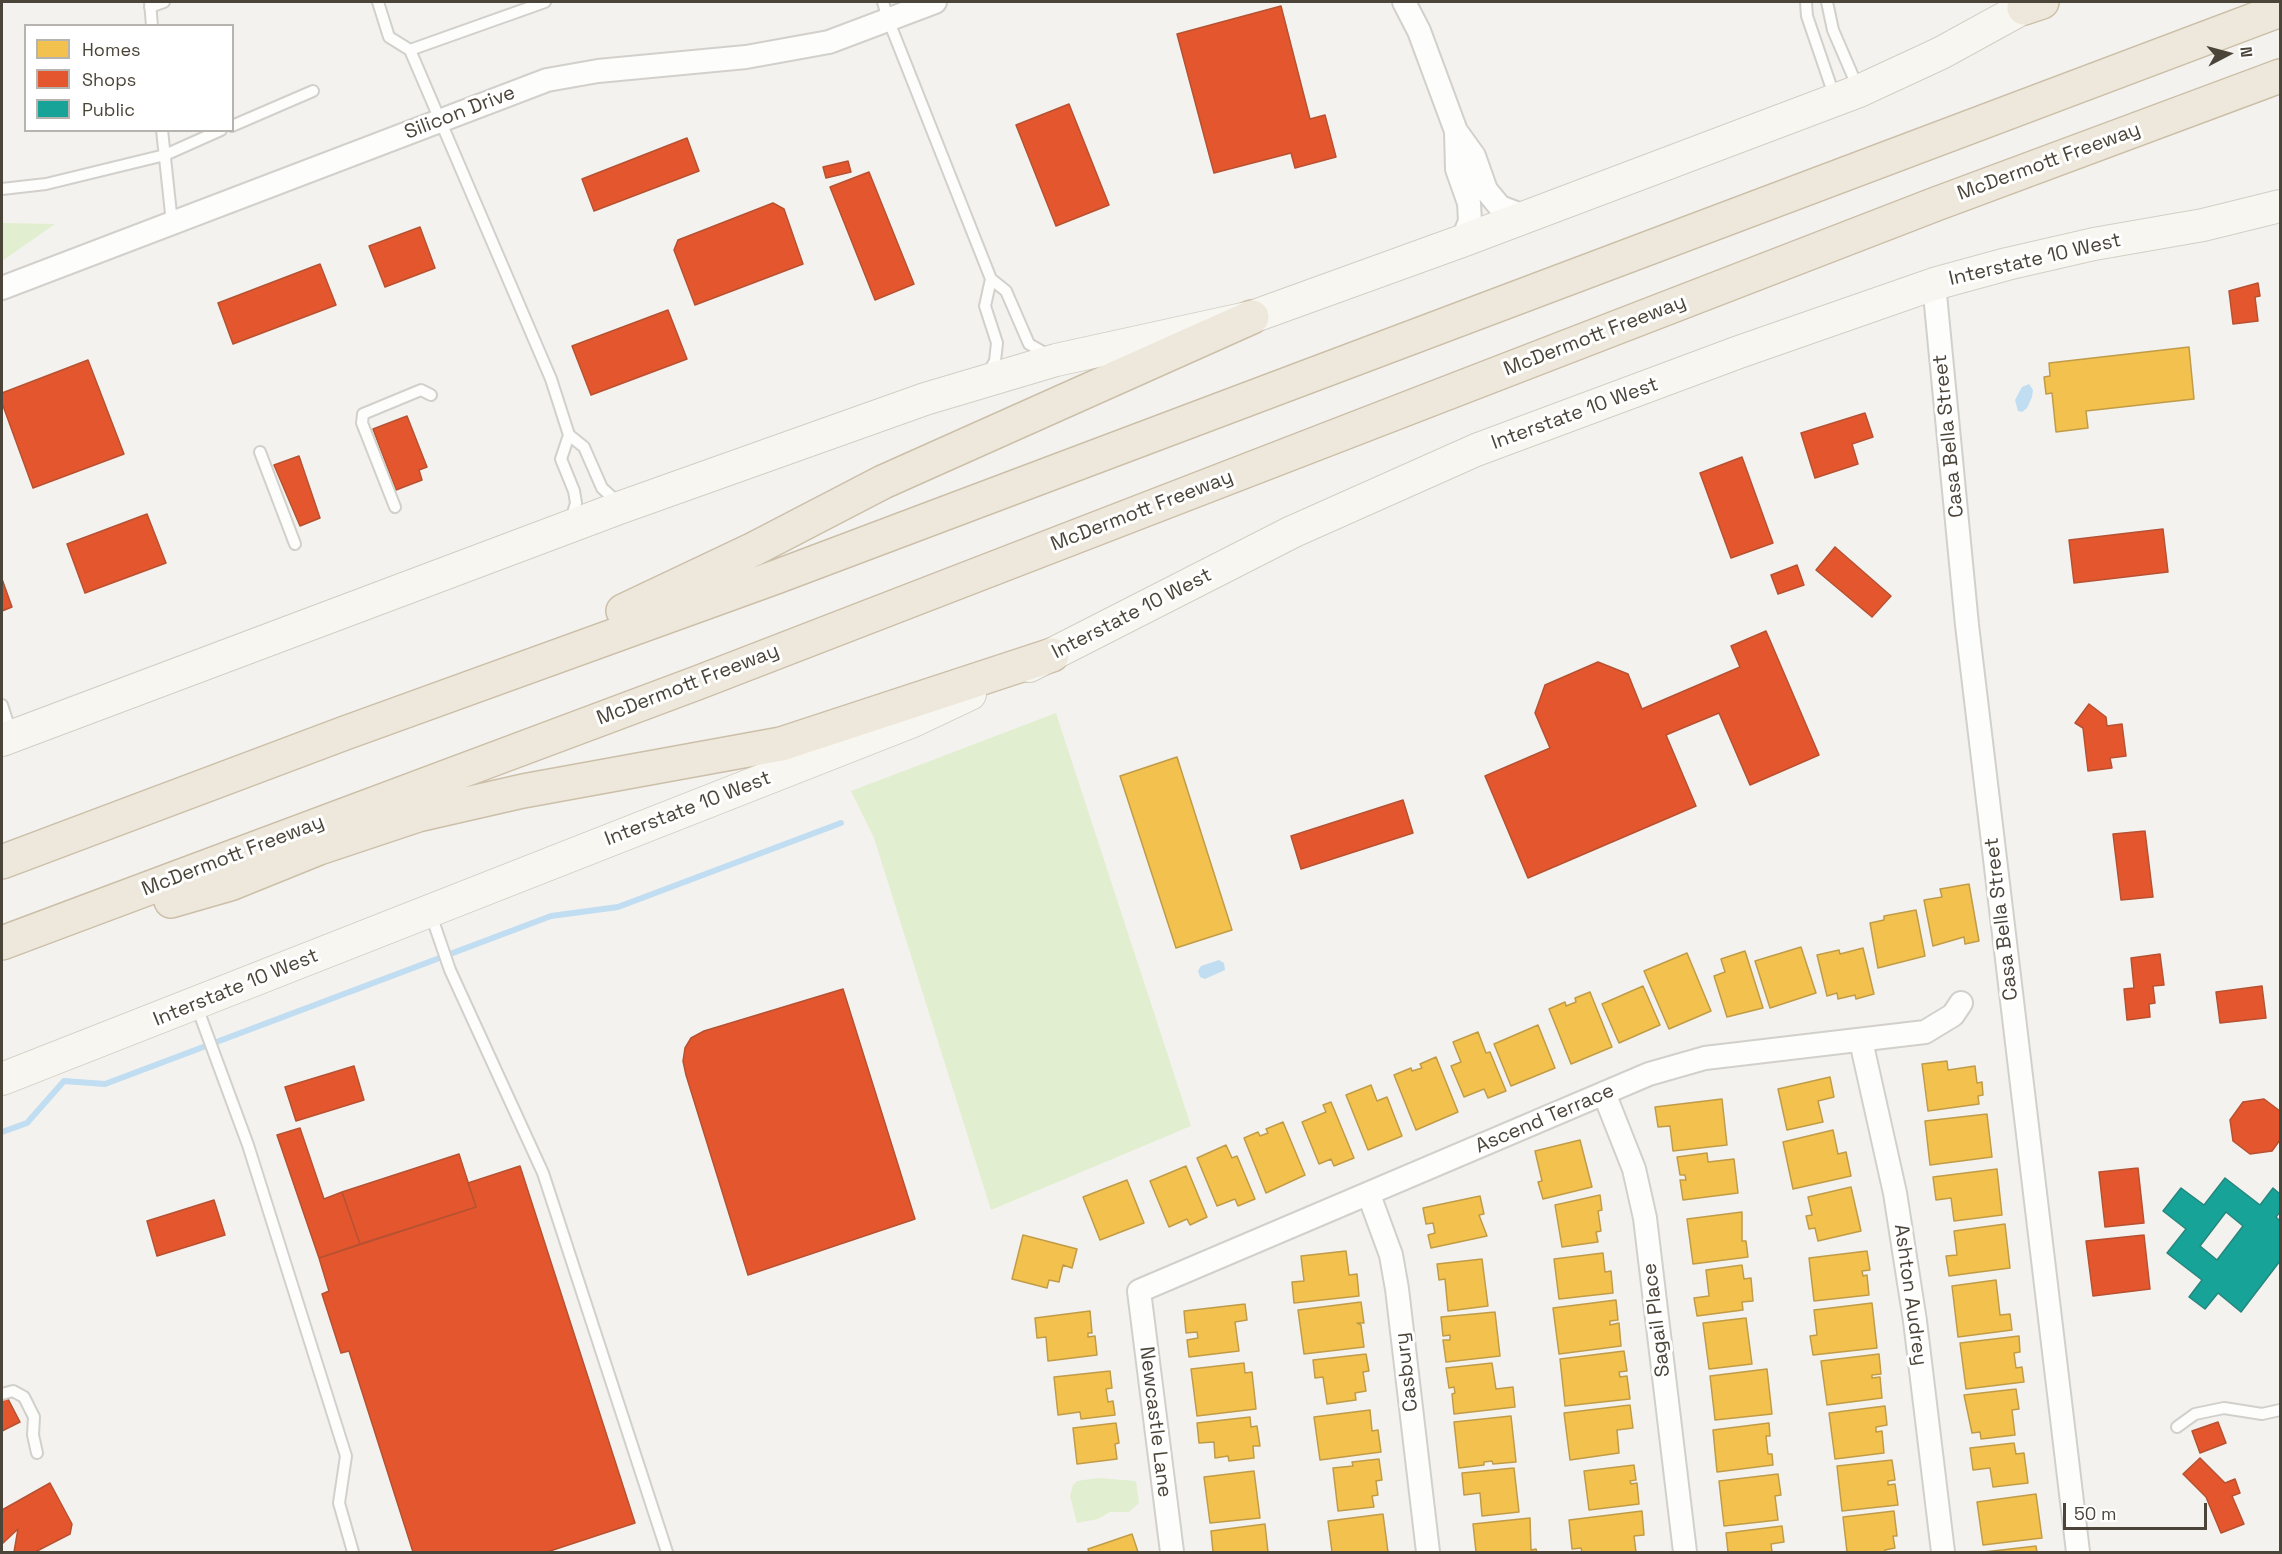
<!DOCTYPE html>
<style>
body{margin:0}
#map{position:relative;width:2282px;height:1554px;overflow:hidden;background:#f4f2ee;font-family:"Space Grotesk",sans-serif}
canvas{display:block}
.frame{position:absolute;inset:0;border:3px solid #4b4439;pointer-events:none}
.legend{position:absolute;left:24px;top:24px;width:210px;height:108px;box-sizing:border-box;background:#fff;border:2px solid #b7b4b0;margin:0;padding:8px 10px;list-style:none;font-size:18px;color:#4b4439}
.legend li{display:flex;align-items:center;gap:12px;height:30px}
.legend b{width:30px;border:2px solid #b7b4b0}
.north{position:absolute;left:2198px;top:24px;width:60px;height:60px;-webkit-text-stroke:4px #fff;paint-order:stroke;rotate:84deg;font-size:16px;font-weight:700;line-height:24px;text-align:center;color:#4b4439}
.north::after{content:'';display:block;margin:auto;width:21px;height:27px;background:#4b4439;clip-path:polygon(50% 0,100% 100%,50% 72%,0 100%)}
.scale{position:absolute;left:2063px;top:1503px;width:144px;height:27px;box-sizing:border-box;border:3px solid #4b4439;border-top:0;padding-left:8px;font-size:18px;line-height:21px;white-space:nowrap;color:#4b4439;-webkit-text-stroke:4px #fff;paint-order:stroke}
</style>
<div id="map">
<canvas width="2282" height="1554"></canvas>
<div class="frame"></div>
<ul class="legend">
<li><b style="height:16px;background:#f2c14e"></b>Homes</li>
<li><b style="height:16px;background:#e4572e"></b>Shops</li>
<li><b style="height:16px;background:#17a398"></b>Public</li>
</ul>
<div class="north">N</div>
<div class="scale">50 m</div>
</div>
<script>
const c = document.querySelector('canvas').getContext('2d');
c.lineJoin = 'round';
function fill(path, color) { c.fillStyle = color; c.fill(path, 'evenodd'); }
const shape = rows => new Path2D(rows.map(r => 'M' + r).join(''));
function trace(path, color, width, dash) { c.strokeStyle = color; c.lineWidth = width; c.lineCap = dash ? 'butt' : 'round'; c.setLineDash(dash || []); c.stroke(path); }
function write(font, color, halo, rows, align = 'center') {
  c.font = font + ' "Space Grotesk",sans-serif'; c.lineWidth = 6; c.setLineDash([]); c.textBaseline = 'middle'; c.strokeStyle = halo; c.fillStyle = color; for (const [text, x, y, turn = 0] of rows) {
    c.save(); c.translate(x, y); c.rotate((+turn || 0) * Math.PI / 180); c.textAlign = isNaN(turn) ? turn : align; if (halo) c.strokeText(text, 0, 0); c.fillText(text, 0, 0); c.restore();
  }
}
fill(shape([
 [2,223,55,224,2,261],
 [1056,713,1191,1126,991,1210,874,838,851,791],
 [1098,1478,1136,1481,1139,1503,1129,1512,1110,1512,1098,1519,1077,1523,1070,1496,1073,1485,1077,1481]
]), '#e1eecf');
fill(shape([
 [2029,384,2033,390,2032,397,2027,408,2022,412,2018,411,2015,400,2022,387],
 [1219,960,1224,963,1225,970,1205,979,1200,977,1198,971,1201,966]
]), '#c0ddf1');
const homes = shape([
 [2189,347,2194,399,2086,411,2088,428,2056,432,2052,393,2046,394,2044,377,2050,376,2049,363,2189,347],
 [1177,757,1232,930,1176,948,1120,776,1177,757],
 [1969,884,1979,941,1965,944,1964,937,1933,946,1924,900,1942,897,1940,889,1969,884],
 [1916,910,1925,956,1878,968,1870,923,1884,920,1884,916,1916,910],
 [1801,947,1816,993,1770,1008,1755,961,1801,947],
 [1863,948,1874,994,1856,999,1855,995,1838,999,1837,993,1827,996,1817,955,1839,950,1840,954,1863,948],
 [1745,951,1763,1008,1727,1017,1714,976,1725,972,1721,959,1745,951],
 [1687,953,1711,1011,1669,1029,1644,971,1687,953],
 [1643,986,1660,1025,1619,1043,1602,1004,1643,986],
 [1590,992,1612,1047,1571,1064,1549,1009,1565,1002,1566,1006,1576,1002,1575,998,1590,992],
 [1538,1025,1555,1068,1511,1086,1494,1044,1538,1025],
 [1478,1032,1486,1053,1490,1052,1506,1091,1488,1098,1484,1089,1464,1097,1451,1066,1461,1062,1453,1042,1478,1032],
 [1436,1057,1458,1112,1416,1130,1394,1075,1411,1068,1412,1071,1422,1068,1420,1064,1436,1057],
 [1947,1061,1948,1070,1975,1066,1977,1083,1982,1082,1983,1095,1978,1096,1979,1104,1928,1111,1922,1064,1947,1061],
 [1830,1077,1834,1097,1818,1101,1823,1122,1787,1130,1778,1089,1830,1077],
 [1371,1085,1377,1101,1387,1097,1402,1136,1368,1150,1346,1095,1371,1085],
 [1722,1099,1727,1145,1673,1151,1670,1126,1658,1127,1655,1107,1722,1099],
 [1331,1102,1354,1158,1334,1166,1331,1159,1319,1164,1302,1122,1326,1112,1323,1105,1331,1102],
 [1987,1114,1992,1157,1930,1165,1925,1121,1987,1114],
 [1283,1122,1305,1175,1266,1193,1244,1138,1258,1132,1260,1136,1268,1133,1266,1129,1283,1122],
 [1833,1130,1838,1154,1846,1152,1851,1176,1793,1189,1783,1142,1833,1130],
 [1580,1140,1592,1187,1543,1199,1538,1182,1542,1181,1535,1151,1580,1140],
 [1226,1145,1232,1158,1237,1156,1255,1199,1238,1206,1235,1199,1217,1206,1197,1158,1226,1145],
 [1707,1153,1708,1162,1734,1159,1738,1193,1683,1200,1680,1180,1686,1180,1685,1175,1680,1175,1677,1157,1707,1153],
 [1186,1166,1207,1217,1190,1225,1187,1219,1169,1227,1150,1181,1186,1166],
 [1997,1169,2002,1215,1954,1221,1951,1198,1936,1200,1933,1177,1997,1169],
 [1127,1180,1144,1223,1100,1240,1083,1197,1127,1180],
 [1851,1187,1861,1231,1818,1241,1815,1228,1809,1229,1806,1216,1812,1215,1808,1197,1851,1187],
 [1600,1195,1602,1210,1598,1211,1601,1231,1596,1232,1598,1242,1562,1247,1555,1205,1600,1195],
 [1480,1196,1484,1214,1479,1215,1487,1236,1431,1248,1428,1235,1435,1233,1433,1223,1426,1224,1423,1208,1480,1196],
 [1742,1212,1742,1241,1746,1241,1748,1257,1693,1264,1687,1219,1742,1212],
 [2005,1224,2010,1268,1949,1276,1946,1256,1957,1255,1954,1231,2005,1224],
 [1023,1235,1077,1249,1072,1268,1063,1265,1059,1282,1049,1280,1047,1288,1012,1279,1023,1235],
 [1346,1251,1349,1275,1357,1274,1359,1296,1294,1303,1292,1282,1304,1281,1301,1256,1346,1251],
 [1867,1251,1870,1270,1862,1271,1863,1276,1867,1275,1869,1295,1814,1301,1809,1258,1867,1251],
 [1603,1253,1605,1272,1611,1271,1613,1293,1559,1299,1554,1259,1603,1253],
 [1482,1259,1488,1306,1448,1311,1445,1279,1439,1280,1437,1264,1482,1259],
 [1742,1265,1744,1279,1751,1278,1753,1301,1742,1302,1743,1310,1697,1316,1694,1298,1709,1296,1706,1270,1742,1265],
 [1996,1280,2000,1315,2010,1314,2012,1330,1958,1337,1952,1286,1996,1280],
 [1616,1300,1618,1320,1610,1321,1610,1325,1619,1323,1621,1346,1559,1354,1553,1308,1616,1300],
 [1361,1302,1364,1323,1357,1323,1361,1325,1364,1347,1304,1354,1298,1310,1361,1302],
 [1872,1303,1877,1348,1813,1355,1810,1336,1817,1335,1814,1310,1872,1303],
 [1245,1304,1247,1320,1235,1322,1239,1351,1189,1357,1187,1340,1198,1338,1197,1332,1186,1333,1184,1311,1245,1304],
 [1090,1311,1092,1333,1088,1333,1088,1337,1095,1336,1097,1355,1048,1361,1046,1337,1037,1338,1035,1318,1090,1311],
 [1495,1312,1500,1356,1446,1362,1443,1340,1450,1340,1450,1335,1443,1336,1441,1317,1495,1312],
 [1746,1318,1752,1364,1709,1369,1703,1323,1746,1318],
 [2019,1336,2020,1352,2014,1353,2016,1368,2022,1367,2024,1382,1966,1389,1960,1343,2019,1336],
 [1624,1351,1627,1371,1619,1372,1620,1377,1627,1376,1630,1399,1565,1406,1560,1359,1624,1351],
 [1366,1354,1369,1371,1363,1372,1366,1391,1355,1393,1356,1400,1327,1404,1323,1377,1315,1378,1313,1360,1366,1354],
 [1879,1354,1881,1374,1872,1375,1872,1378,1880,1377,1882,1398,1827,1405,1821,1361,1879,1354],
 [1244,1363,1245,1373,1252,1372,1256,1409,1197,1416,1191,1369,1244,1363],
 [1492,1363,1496,1389,1513,1387,1515,1407,1454,1414,1452,1394,1455,1393,1454,1387,1449,1388,1446,1368,1492,1363],
 [1767,1369,1772,1414,1715,1420,1710,1376,1767,1369],
 [1110,1371,1112,1388,1106,1389,1108,1402,1113,1401,1115,1415,1081,1419,1080,1412,1058,1415,1054,1377,1110,1371],
 [2016,1389,2019,1409,2012,1410,2015,1435,1981,1439,1980,1432,1972,1433,1964,1395,2016,1389],
 [1630,1405,1633,1428,1617,1430,1619,1453,1570,1460,1564,1413,1630,1405],
 [1885,1406,1887,1425,1876,1427,1876,1432,1882,1431,1884,1453,1835,1459,1829,1413,1885,1406],
 [1370,1410,1372,1431,1378,1430,1381,1452,1320,1460,1314,1417,1370,1410],
 [1511,1416,1516,1462,1493,1464,1492,1461,1484,1462,1484,1465,1459,1468,1454,1422,1511,1416],
 [1250,1417,1251,1427,1257,1426,1260,1446,1253,1446,1254,1458,1229,1461,1228,1456,1215,1458,1214,1442,1199,1443,1197,1423,1250,1417],
 [1116,1423,1119,1443,1115,1444,1117,1459,1077,1464,1073,1428,1116,1423],
 [1769,1423,1770,1436,1766,1436,1768,1454,1772,1454,1773,1465,1717,1472,1713,1430,1769,1423],
 [2014,1443,2016,1454,2024,1453,2028,1483,1993,1487,1990,1468,1973,1470,1970,1448,2014,1443],
 [1379,1459,1382,1480,1376,1481,1378,1495,1372,1496,1374,1507,1338,1511,1333,1468,1353,1466,1352,1462,1379,1459],
 [1892,1460,1895,1480,1888,1481,1888,1485,1895,1484,1898,1505,1842,1511,1837,1466,1892,1460],
 [1634,1465,1636,1480,1630,1481,1631,1484,1637,1483,1639,1504,1589,1510,1584,1471,1634,1465],
 [1514,1468,1519,1512,1482,1516,1480,1493,1464,1495,1462,1473,1514,1468],
 [1254,1471,1260,1518,1210,1523,1204,1477,1254,1471],
 [1778,1474,1781,1495,1775,1496,1778,1520,1724,1526,1719,1481,1778,1474],
 [2036,1494,2042,1538,1983,1545,1977,1502,2036,1494],
 [1642,1511,1644,1535,1634,1536,1636,1552,1582,1552,1581,1548,1572,1549,1569,1520,1642,1511],
 [1894,1511,1897,1536,1893,1536,1895,1548,1885,1550,1885,1552,1847,1552,1843,1517,1894,1511],
 [1383,1514,1388,1552,1332,1552,1328,1521,1383,1514],
 [1530,1518,1531,1550,1536,1549,1537,1552,1476,1552,1473,1524,1530,1518],
 [1265,1524,1268,1552,1213,1552,1211,1531,1265,1524],
 [1782,1526,1784,1542,1771,1544,1772,1552,1728,1552,1726,1533,1782,1526],
 [1132,1534,1138,1552,1089,1552,1088,1549,1132,1534],
 [2036,1546,2037,1552,1984,1552,2036,1546]
]);
fill(homes, '#f2c14e');
trace(homes, '#c09c48', 1.5);
const shops = shape([
 [1281,6,1310,119,1325,115,1336,157,1295,168,1291,153,1214,173,1177,34,1281,6],
 [1069,104,1109,205,1056,226,1016,125,1069,104],
 [687,138,699,171,594,211,582,179,687,138],
 [848,161,851,172,826,178,823,167,848,161],
 [869,172,914,284,875,300,830,187,869,172],
 [773,203,784,209,803,264,695,305,674,250,678,240,773,203],
 [420,227,435,268,385,287,369,246,420,227],
 [320,264,336,305,233,344,218,303,320,264],
 [2258,283,2260,296,2255,297,2258,321,2233,324,2229,291,2258,283],
 [668,310,687,359,591,395,572,346,668,310],
 [88,360,124,454,33,488,2,403,2,393,88,360],
 [1865,413,1873,437,1852,444,1858,464,1815,478,1801,433,1865,413],
 [407,416,427,467,419,470,422,480,396,490,373,429,407,416],
 [299,456,320,518,300,526,274,465,299,456],
 [1742,457,1773,543,1731,558,1700,473,1742,457],
 [147,514,166,563,85,593,67,544,147,514],
 [2163,529,2168,572,2074,583,2069,540,2163,529],
 [1835,547,1891,596,1872,617,1816,570,1835,547],
 [1797,565,1804,585,1778,594,1771,575,1797,565],
 [2,579,12,607,2,611,2,579],
 [1766,631,1819,755,1750,785,1719,713,1685,727,1666,735,1696,806,1528,878,1485,776,1550,748,1535,713,1545,685,1598,662,1628,674,1642,709,1740,667,1731,646,1766,631],
 [2089,704,2106,717,2107,726,2122,724,2126,756,2110,758,2112,768,2088,771,2083,728,2075,723,2089,704],
 [1403,800,1413,833,1301,869,1291,836,1403,800],
 [2145,831,2153,897,2121,900,2113,834,2145,831],
 [2160,954,2164,985,2153,986,2155,1003,2149,1004,2150,1017,2127,1020,2124,989,2134,988,2131,958,2160,954],
 [2262,986,2266,1018,2220,1023,2216,992,2262,986],
 [843,989,915,1219,748,1275,686,1075,683,1061,685,1048,691,1038,704,1031,843,989],
 [354,1066,364,1100,296,1121,285,1087,354,1066],
 [2264,1099,2280,1111,2280,1140,2272,1151,2250,1154,2233,1141,2230,1120,2243,1102,2264,1099],
 [300,1128,324,1199,342,1192,360,1244,319,1258,277,1135,300,1128],
 [459,1154,476,1207,360,1244,342,1192,459,1154],
 [520,1166,635,1523,547,1552,413,1552,349,1351,341,1353,322,1294,329,1291,319,1258,476,1207,468,1183,520,1166],
 [2138,1168,2144,1223,2105,1227,2099,1172,2138,1168],
 [214,1200,225,1235,157,1256,147,1221,214,1200],
 [2144,1235,2150,1289,2093,1296,2086,1241,2144,1235],
 [6,1395,20,1422,2,1431,2,1398,6,1395],
 [2218,1422,2226,1443,2200,1453,2192,1431,2218,1422],
 [2200,1458,2225,1483,2235,1479,2240,1493,2232,1496,2244,1524,2221,1533,2206,1497,2183,1474,2200,1458],
 [50,1483,72,1524,70,1534,35,1552,14,1552,18,1529,2,1544,2,1510,50,1483]
]);
fill(shops, '#e4572e');
trace(shops, '#b65131', 1.5);
const public = shape([
 [2225,1178,2260,1205,2273,1188,2280,1194,2280,1212,2276,1217,2280,1221,2280,1261,2241,1312,2218,1293,2205,1309,2189,1297,2202,1280,2167,1253,2186,1229,2163,1211,2181,1188,2204,1205,2225,1178],
 [2226,1212,2243,1226,2217,1260,2200,1246,2226,1212]
]);
fill(public, '#17a398');
trace(public, '#27867c', 1.5);
trace(shape([
 [2,1132,27,1123,64,1081,105,1084,551,916,618,907,841,823]
]), '#c0ddf1', 6);
const lane = shape([
 [150,2,152,26],
 [378,2,389,37,410,50,551,379,569,435,584,447,602,488,613,498,621,501],
 [883,2,888,19,991,279,1006,291,1029,344,1050,356],
 [1806,2,1807,16,1835,98],
 [1827,2,1833,30,1858,88],
 [150,7,164,2],
 [410,50,545,2],
 [232,126,313,91],
 [162,130,172,223],
 [2,189,46,184,165,155,221,130],
 [988,373,995,361,997,343,985,306,991,279],
 [569,435,561,459,574,491,576,503,571,520],
 [260,452,295,544],
 [395,507,362,423,363,414,421,390,431,395],
 [2,705,11,733],
 [430,912,450,970,543,1173,667,1552],
 [197,1007,248,1145,346,1456,339,1503,353,1552],
 [2,1394,13,1391,24,1397,34,1417,33,1435,37,1453],
 [2177,1427,2195,1414,2224,1408,2262,1414,2280,1410]
]);
const street = shape([
 [1404,2,1419,31,1456,131,1474,156,1486,190,1500,207,1526,217],
 [1456,131,1457,169,1469,203,1470,221,1462,241],
 [1934,284,1967,625,2078,1552],
 [2,288,547,80,598,71,746,57,829,42,935,2],
 [1861,1041,1895,1193,1915,1321,1943,1552],
 [1604,1093,1634,1169,1645,1218,1685,1552],
 [1369,1195,1391,1255,1397,1289,1428,1552],
 [1172,1552,1139,1291,1649,1074,1705,1058,1925,1032,1953,1015,1961,1003]
]);
const secondary = shape([
 [1029,666,1292,532,1476,450,1739,352,1934,284,2007,264,2094,244,2203,225,2280,206],
 [2,740,619,508,925,399,1056,360,1252,317,1462,241,1859,91,1941,53,2034,2],
 [2,1079,913,721,970,694]
]);
const highway = shape([
 [2024,8,2042,2],
 [623,611,754,549,883,482,1252,317],
 [2,862,345,733,776,577,2280,10],
 [171,901,230,884,319,848,418,815,523,791,781,744,1052,655],
 [2,943,697,683,1936,204,2280,76]
]);
trace(lane, '#d2d0cb', 14);
trace(street, '#d2d0cb', 26);
trace(secondary, '#d3cfc5', 34);
trace(highway, '#ccbfa9', 36);
trace(lane, '#fdfdfc', 10);
trace(street, '#fdfdfc', 22);
trace(secondary, '#f7f6f1', 32);
trace(highway, '#ede8db', 33);
write('20px', '#4b4439', '#fff', [
 ["Silicon Drive",460,113,-21],
 ["McDermott Freeway",2049,162,-20],
 ["Interstate 10 West",2035,260,-13],
 ["McDermott Freeway",1595,336,-21],
 ["Interstate 10 West",1575,414,-20],
 ["Casa Bella Street",1949,436,-96],
 ["McDermott Freeway",1142,511,-21],
 ["Interstate 10 West",1132,614,-27],
 ["McDermott Freeway",688,685,-21],
 ["Interstate 10 West",688,809,-21],
 ["McDermott Freeway",233,856,-21],
 ["Casa Bella Street",2002,919,-97],
 ["Interstate 10 West",236,988,-22],
 ["Ascend Terrace",1545,1119,-23],
 ["Ashton Audrey",1910,1295,82],
 ["Sagail Place",1657,1320,-97],
 ["Casbury",1407,1372,-97],
 ["Newcastle Lane",1155,1422,83]
]);
</script>
